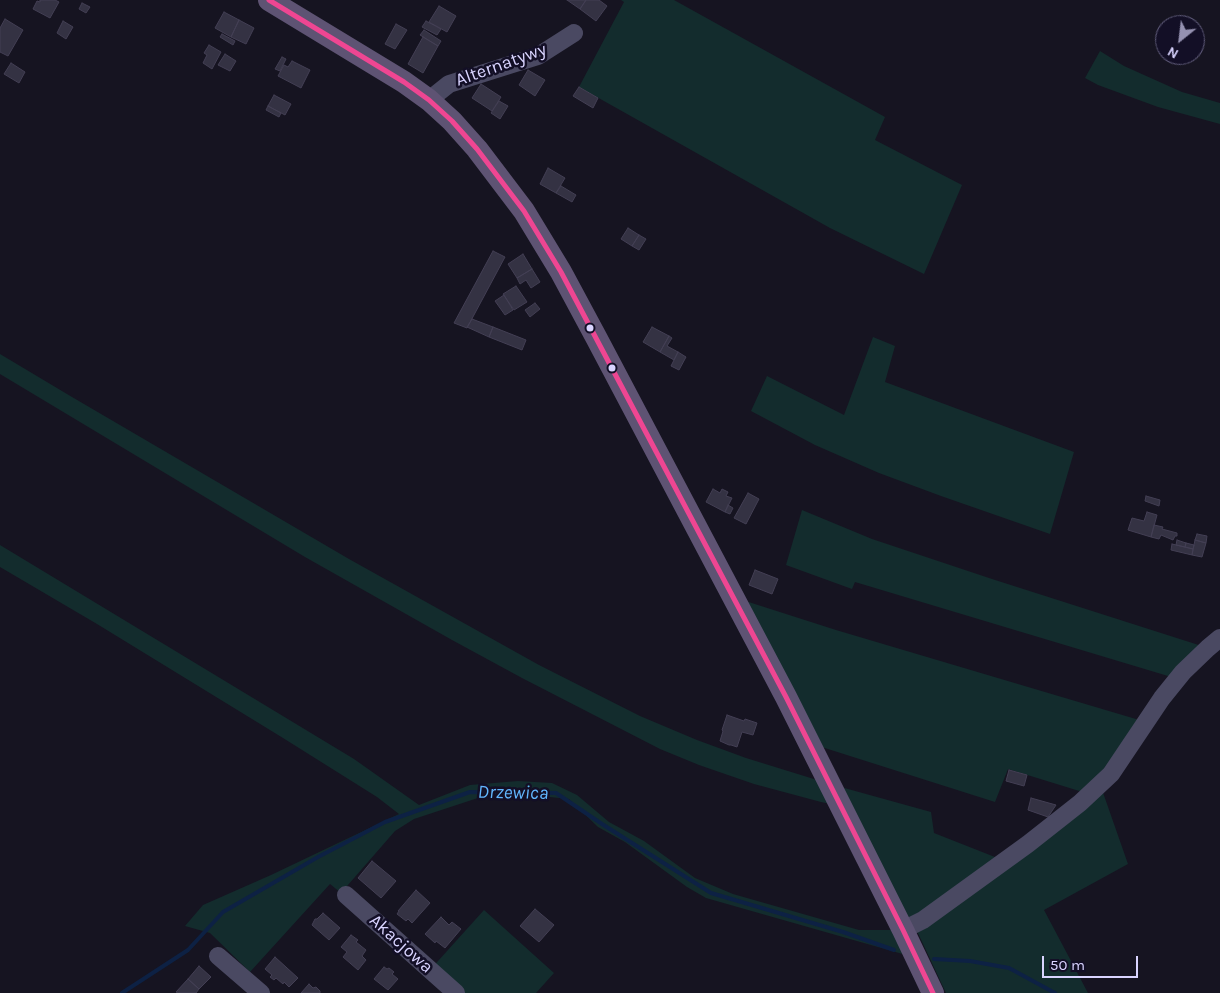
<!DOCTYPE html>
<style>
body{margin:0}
#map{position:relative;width:1220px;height:993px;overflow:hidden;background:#161421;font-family:Karla,sans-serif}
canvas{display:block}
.north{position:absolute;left:1155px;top:15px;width:50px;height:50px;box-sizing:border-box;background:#130f26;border:1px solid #625e7d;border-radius:50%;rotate:209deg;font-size:14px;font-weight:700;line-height:20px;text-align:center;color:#d9d4ff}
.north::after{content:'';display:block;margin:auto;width:18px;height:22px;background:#9591b1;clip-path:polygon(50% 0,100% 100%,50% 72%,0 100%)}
.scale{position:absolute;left:1042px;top:956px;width:96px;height:22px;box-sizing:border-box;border:2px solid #d9d4ff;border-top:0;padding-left:6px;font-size:15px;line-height:18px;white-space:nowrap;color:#d9d4ff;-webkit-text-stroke:4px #130f26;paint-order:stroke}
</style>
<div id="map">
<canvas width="1220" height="993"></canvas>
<div class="north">N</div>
<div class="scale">50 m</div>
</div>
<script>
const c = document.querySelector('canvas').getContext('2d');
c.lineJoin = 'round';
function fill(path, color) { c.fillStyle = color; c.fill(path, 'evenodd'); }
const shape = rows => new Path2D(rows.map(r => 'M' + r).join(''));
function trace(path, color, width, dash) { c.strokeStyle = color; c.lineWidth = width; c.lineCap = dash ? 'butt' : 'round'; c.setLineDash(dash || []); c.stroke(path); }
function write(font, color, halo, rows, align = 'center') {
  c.font = font + ' Karla,sans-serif'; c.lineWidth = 5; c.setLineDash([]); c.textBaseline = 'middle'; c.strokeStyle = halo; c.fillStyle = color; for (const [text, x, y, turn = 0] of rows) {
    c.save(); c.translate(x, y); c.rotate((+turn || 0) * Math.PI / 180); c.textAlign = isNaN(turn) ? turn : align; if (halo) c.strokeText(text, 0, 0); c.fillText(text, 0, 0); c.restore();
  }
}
fill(shape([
 [621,0,674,0,885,117,875,140,962,185,924,274,830,228,579,87,624,2],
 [1100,51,1124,66,1182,92,1220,103,1220,124,1158,107,1098,85,1085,78],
 [873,337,895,346,885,382,1074,452,1050,534,941,496,879,473,815,445,751,411,767,376,844,415],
 [0,354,72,397,349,559,539,665,640,716,697,740,746,758,830,784,931,812,934,833,1005,861,1089,794,1008,769,995,802,809,743,733,597,836,630,1146,722,1100,784,1128,864,1044,910,1088,993,946,993,917,931,906,917,840,806,821,802,754,784,699,765,660,749,522,678,452,640,305,557,0,374],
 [802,510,872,539,992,579,1208,648,1178,679,855,582,852,589,786,565],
 [0,545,354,759,419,805,470,785,518,781,552,783,577,795,609,822,644,841,695,878,733,894,859,930,893,930,906,955,706,898,687,887,625,842,598,827,569,799,530,795,487,795,414,819,395,831,341,893,330,884,250,972,210,933,185,926,203,905,271,875,399,814,377,797,283,738,97,624,0,567],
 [484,910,554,973,536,993,454,993,429,971]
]), '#132c2d');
trace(shape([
 [934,959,970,961,1009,968,1055,993],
 [122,993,188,950,223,912,318,857,385,822,470,792,556,793,602,824,711,893,843,932,894,950]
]), '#0d2144', 4);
const building = shape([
 [40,0,55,0,59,2,50,18,33,9,37,1,40,2,40,0],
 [567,0,586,0,580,9,567,0],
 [586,0,599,0,607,6,596,21,580,9,586,0],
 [82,3,90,7,86,13,79,9,82,3],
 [439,6,456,16,447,32,429,22,439,6],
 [224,12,239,20,231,37,215,28,224,12],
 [5,19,23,30,8,56,0,52,0,28,5,19],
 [239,20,254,28,246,44,231,37,239,20],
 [63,21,73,27,66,39,57,33,63,21],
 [426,21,441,29,437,35,422,27,426,21],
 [396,24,407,30,395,49,385,44,396,24],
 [424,30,441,41,438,46,420,35,424,30],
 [222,34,235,41,233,45,220,37,222,34],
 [423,37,438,46,423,73,408,64,423,37],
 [209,45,221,52,212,69,203,63,207,55,204,53,209,45],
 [225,54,236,61,230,71,218,65,225,54],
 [282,57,286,59,280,71,275,69,282,57],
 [292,61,310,70,301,88,278,76,284,65,288,67,292,61],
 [11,63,25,72,19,83,4,74,11,63],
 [528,70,545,80,535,96,519,85,528,70],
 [481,84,501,97,492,111,472,98,481,84],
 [579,87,598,98,593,108,573,96,579,87],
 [274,95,291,104,285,115,268,106,274,95],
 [499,101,508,106,500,119,491,113,499,101],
 [268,106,281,113,279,117,266,110,268,106],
 [548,168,565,178,556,193,540,184,548,168],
 [561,186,576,195,572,202,556,193,561,186],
 [628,228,639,235,632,246,621,239,628,228],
 [639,235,646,239,639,250,632,246,639,235],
 [493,251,505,257,467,328,454,323,493,251],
 [523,254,532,269,517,278,508,264,523,254],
 [532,269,540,282,531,288,526,280,520,284,517,278,532,269],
 [516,286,527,302,514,310,503,294,516,286],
 [504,295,513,310,505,315,495,301,504,295],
 [535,303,540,309,530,317,525,310,535,303],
 [472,319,493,327,489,337,467,327,472,319],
 [493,327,526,340,522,350,489,337,493,327],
 [652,327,669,336,660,352,643,342,652,327],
 [669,336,672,338,667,346,678,352,674,360,660,352,669,336],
 [678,352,686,357,679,370,671,366,678,352],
 [713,489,720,493,722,489,728,492,726,496,732,498,725,512,706,502,713,489],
 [748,493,759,499,746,524,734,518,748,493],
 [1146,496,1160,500,1159,506,1145,501,1146,496],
 [728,505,733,508,730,514,725,512,728,505],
 [1147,512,1157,515,1151,537,1128,530,1132,518,1144,521,1147,512],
 [1154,525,1163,527,1162,529,1177,533,1177,536,1175,536,1173,540,1161,535,1159,539,1151,537,1154,525],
 [1197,534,1207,536,1206,543,1195,540,1197,534],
 [1177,540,1186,543,1185,547,1176,545,1177,540],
 [1195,540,1206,543,1202,557,1192,555,1195,540],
 [1186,543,1194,545,1193,549,1185,547,1186,543],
 [1172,544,1193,549,1192,555,1171,550,1172,544],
 [755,570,778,579,772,594,749,585,755,570],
 [727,715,744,721,745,719,757,723,753,735,742,732,737,747,731,745,729,745,720,741,723,731,722,730,727,715],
 [1009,770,1027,775,1024,786,1006,781,1009,770],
 [1031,798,1056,805,1048,817,1028,810,1031,798],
 [372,861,396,881,381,898,358,878,372,861],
 [416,890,430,903,412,923,408,919,406,921,397,914,399,911,398,911,416,890],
 [535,909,554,925,539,942,520,926,535,909],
 [323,913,340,928,329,940,312,925,315,919,317,919,323,913],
 [441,917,449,925,452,922,461,929,445,948,436,941,435,943,425,934,441,917],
 [351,935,358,940,356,942,366,950,362,956,366,960,358,970,343,957,347,952,341,947,351,935],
 [275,957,298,978,289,987,284,982,283,984,276,978,274,980,270,977,272,975,265,969,275,957],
 [199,966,211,977,199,989,188,979,199,966],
 [384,967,387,969,389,968,394,972,392,974,398,979,388,990,374,979,384,967],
 [188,979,199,989,196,993,178,993,176,992,188,979],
 [309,984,313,988,316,987,320,991,320,993,301,993,309,984]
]);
fill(building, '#343243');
trace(building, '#433f54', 1);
trace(shape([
 [429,100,449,84,538,56,574,33],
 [346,895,456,993],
 [903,930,923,920,1028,844,1080,803,1111,774,1162,698,1183,672,1208,648,1220,638],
 [218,956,261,993]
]), '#4a4962', 18);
trace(shape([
 [269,0,404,82,429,100,452,121,477,149,524,211,561,272,597,339,786,697,903,930,933,993]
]), '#5e5373', 22);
trace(shape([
 [269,0,404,82,429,100,452,121,477,149,524,211,561,272,786,697,903,930,933,993]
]), '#ee4692', 5);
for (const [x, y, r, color] of [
 [590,328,4.5,"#d9d4ff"],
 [612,368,4.5,"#d9d4ff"]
]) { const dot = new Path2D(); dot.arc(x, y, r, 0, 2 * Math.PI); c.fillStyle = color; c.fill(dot); trace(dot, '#130f26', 2); }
write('18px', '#d9d4ff', '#130f26', [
 ["Alternatywy",501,65,-20],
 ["Akacjowa",401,944,42]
]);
write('italic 19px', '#62b6ff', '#130f26', [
 ["Drzewica",513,793,1]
]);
</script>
